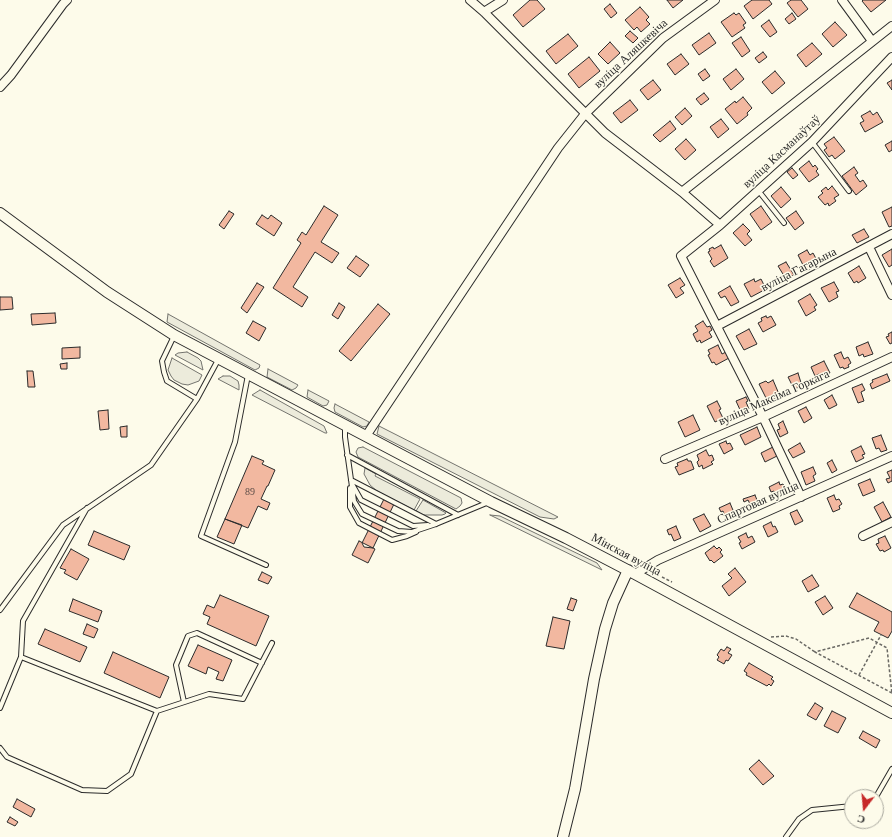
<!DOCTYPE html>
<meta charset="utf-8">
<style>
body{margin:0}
#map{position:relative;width:892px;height:837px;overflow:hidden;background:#fdfbea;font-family:"Times New Roman",serif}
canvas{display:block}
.north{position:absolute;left:844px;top:789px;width:40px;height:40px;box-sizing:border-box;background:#fdfbea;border:1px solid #a9a89e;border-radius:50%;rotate:196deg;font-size:11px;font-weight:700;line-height:16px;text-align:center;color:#2b2b2b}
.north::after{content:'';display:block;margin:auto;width:14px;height:18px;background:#c62828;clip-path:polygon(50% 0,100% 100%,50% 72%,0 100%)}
</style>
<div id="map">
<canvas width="892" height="837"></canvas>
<div class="north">С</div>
</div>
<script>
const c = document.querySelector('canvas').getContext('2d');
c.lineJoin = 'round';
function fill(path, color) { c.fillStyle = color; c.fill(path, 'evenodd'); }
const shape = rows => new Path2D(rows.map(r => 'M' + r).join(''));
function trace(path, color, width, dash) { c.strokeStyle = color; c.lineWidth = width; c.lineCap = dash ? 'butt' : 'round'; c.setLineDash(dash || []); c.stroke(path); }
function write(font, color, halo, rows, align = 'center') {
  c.font = font + ' "Times New Roman",serif'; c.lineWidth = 3; c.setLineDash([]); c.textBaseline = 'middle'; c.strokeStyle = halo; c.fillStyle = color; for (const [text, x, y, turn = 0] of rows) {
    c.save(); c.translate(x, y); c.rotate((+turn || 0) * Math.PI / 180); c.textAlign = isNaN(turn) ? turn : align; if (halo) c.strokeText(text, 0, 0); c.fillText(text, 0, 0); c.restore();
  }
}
const green = shape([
 [168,314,260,365,259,368,255,370,167,322,168,314],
 [187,352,198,358,201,361,203,370,175,355,178,353,187,352],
 [172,358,202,375,199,381,188,385,182,384,174,380,171,376,168,370,172,358],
 [268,369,298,385,296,388,292,390,267,377,268,369],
 [223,376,230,376,238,381,239,385,239,390,218,379,223,376],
 [260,390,324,426,327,433,325,433,252,395,260,390],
 [308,390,329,401,327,405,323,406,307,397,308,390],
 [335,404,369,422,367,426,363,427,335,412,334,408,335,404],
 [379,426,558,517,554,519,540,517,377,434,379,426],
 [363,447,461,498,462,503,460,506,456,509,358,457,356,452,358,448,363,447],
 [365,468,376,474,375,476,420,499,414,510,377,491,370,485,364,474,365,468],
 [423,500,446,513,445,514,442,515,423,515,416,511,423,500],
 [490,515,500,516,597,563,602,570,490,515]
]);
fill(green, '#ecebdb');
trace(green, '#74746e', 1);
const building = shape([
 [530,0,537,0,545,9,523,27,513,15,530,0],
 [667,0,683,0,673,8,667,0],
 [752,0,769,0,772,4,753,19,744,6,752,0],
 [791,0,801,0,808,9,798,17,787,3,791,0],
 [863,0,886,0,871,12,862,1,863,0],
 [610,4,617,13,611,18,604,9,610,4],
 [640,7,649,17,646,20,650,24,641,32,637,27,634,30,625,20,640,7],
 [734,13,736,15,739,13,746,23,743,25,745,28,732,37,721,22,734,13],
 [792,13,796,19,789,24,785,19,792,13],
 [769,20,777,32,770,37,761,26,769,20],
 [835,22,847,35,833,47,822,34,835,22],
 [630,31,638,38,633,43,625,36,630,31],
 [709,33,716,43,699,55,692,45,709,33],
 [568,34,578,46,556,64,546,51,568,34],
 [741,37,750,51,742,57,732,43,741,37],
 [610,42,620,53,608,64,598,54,610,42],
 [812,43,822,54,806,67,797,55,812,43],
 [763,52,767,57,759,63,755,58,763,52],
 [681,54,689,64,675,75,667,64,681,54],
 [589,57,600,71,579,88,568,74,589,57],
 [705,69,710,76,703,81,698,74,705,69],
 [736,69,744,79,731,90,723,79,736,69],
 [775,71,785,83,772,94,762,82,775,71],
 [653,80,661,90,648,100,640,90,653,80],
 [892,80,892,90,887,83,892,80],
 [704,93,709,99,701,105,696,99,704,93],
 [743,97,752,108,747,113,748,115,737,124,725,109,735,101,736,103,743,97],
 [630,100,638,110,621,123,613,113,630,100],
 [685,108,692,116,682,125,675,117,685,108],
 [870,111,873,115,877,112,883,122,865,132,860,123,864,121,861,116,870,111],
 [721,119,729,129,718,138,710,127,721,119],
 [670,121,676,129,660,142,653,135,670,121],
 [834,137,845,151,835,159,832,155,829,157,824,150,827,148,824,144,834,137],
 [686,139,696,150,685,160,675,149,686,139],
 [892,141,892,150,889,152,885,145,892,141],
 [809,161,813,167,815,165,818,169,816,171,819,175,809,182,799,169,809,161],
 [854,167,858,173,855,175,860,182,863,180,867,186,856,195,842,176,854,167],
 [792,168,798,175,793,179,787,172,792,168],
 [832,186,839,195,834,198,836,201,829,206,828,203,825,205,818,197,823,193,821,191,826,187,828,190,832,186],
 [781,187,791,199,781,208,771,196,781,187],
 [324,206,338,215,321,242,339,253,332,263,315,252,293,287,308,297,302,307,273,288,301,243,297,240,302,232,306,235,324,206],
 [761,206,772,222,761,230,750,214,761,206],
 [892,207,892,226,889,227,882,212,892,207],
 [229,211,234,214,224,229,219,225,229,211],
 [796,211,804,223,795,230,786,218,796,211],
 [262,215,268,219,271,215,282,223,274,236,256,224,262,215],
 [743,224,750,231,747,234,752,240,745,246,733,233,743,224],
 [864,229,869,237,857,243,852,235,864,229],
 [721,245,728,258,714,267,710,261,712,259,708,252,710,251,709,249,713,247,714,249,721,245],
 [892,249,892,265,889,267,882,255,892,249],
 [807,250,810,255,813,253,819,264,806,271,798,255,807,250],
 [356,256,369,265,360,277,347,268,356,256],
 [786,262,794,275,786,279,778,266,786,262],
 [859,266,866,278,858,283,857,281,854,283,848,273,859,266],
 [680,278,685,285,680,288,684,293,676,298,668,285,680,278],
 [754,279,755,282,761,279,766,289,751,297,744,284,754,279],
 [834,282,839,291,836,292,838,297,829,302,821,288,834,282],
 [257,283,264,287,247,313,241,308,257,283],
 [730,286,739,302,731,306,725,296,721,298,718,293,730,286],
 [810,294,817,305,814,307,816,310,806,316,798,301,810,294],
 [0,297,12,297,13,309,0,310,0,297],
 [339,303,345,307,338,319,332,315,339,303],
 [378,304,390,314,351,361,339,351,378,304],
 [55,313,56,323,32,325,31,314,55,313],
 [766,316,767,318,771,316,776,325,763,332,758,323,762,321,761,318,766,316],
 [253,321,266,328,259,341,246,333,253,321],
 [703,321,707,327,710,326,712,330,709,332,712,337,701,343,700,340,697,342,693,334,698,331,695,326,703,321],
 [749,329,757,344,744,350,736,336,749,329],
 [892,332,892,343,890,344,886,337,889,336,888,334,892,332],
 [868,342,873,354,864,357,863,354,859,356,856,347,868,342],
 [718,345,722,354,726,352,729,358,716,365,714,362,712,363,708,355,710,354,708,350,718,345],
 [80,347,80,358,62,359,62,348,80,347],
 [841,352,844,359,848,357,851,363,848,365,849,367,844,369,843,367,840,368,834,355,841,352],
 [824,361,830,373,820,377,819,374,815,376,811,367,824,361],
 [67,363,67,369,61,369,60,364,67,363],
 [27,371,33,371,35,387,28,387,27,371],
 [798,373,802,386,794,389,788,377,798,373],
 [887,374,890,381,872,389,870,384,873,382,872,380,887,374],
 [773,380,779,394,775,396,776,398,772,400,771,398,767,400,759,384,766,381,768,383,773,380],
 [862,384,865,390,861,392,864,401,858,403,852,388,862,384],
 [832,395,837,405,829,409,824,400,832,395],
 [746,397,748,401,746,402,749,409,741,412,736,401,746,397],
 [717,401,721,409,719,410,723,418,715,422,707,406,717,401],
 [806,407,812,418,804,423,798,411,806,407],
 [108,410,109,429,100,430,98,411,108,410],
 [693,415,700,430,685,437,678,422,693,415],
 [783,421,788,433,780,437,777,430,780,429,778,424,783,421],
 [127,426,127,437,121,437,120,427,127,426],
 [757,427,761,437,745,445,740,435,757,427],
 [881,435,887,450,881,452,879,448,876,449,872,438,881,435],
 [726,441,727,444,730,443,733,449,724,454,719,444,726,441],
 [800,443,805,452,793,458,788,450,800,443],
 [861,446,865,454,862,455,864,458,856,462,851,451,861,446],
 [773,447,777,456,765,462,761,453,773,447],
 [706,450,709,456,712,455,714,460,711,462,713,464,703,469,702,465,699,467,697,462,699,460,697,455,706,450],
 [252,456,264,461,262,464,275,470,268,486,267,486,261,499,270,503,267,510,258,506,248,528,225,519,252,456],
 [687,459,688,461,691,461,694,469,679,475,675,467,678,466,677,463,687,459],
 [832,460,837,470,832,473,827,463,832,460],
 [813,467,816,474,813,476,815,481,806,485,801,472,813,467],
 [892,470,892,481,888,483,886,479,890,478,887,472,892,470],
 [870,479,875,491,863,496,858,484,870,479],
 [779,482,780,485,783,484,785,487,782,488,784,494,776,497,774,491,771,492,769,487,779,482],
 [755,495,759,505,752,508,748,500,744,502,743,499,755,495],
 [834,495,836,500,839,499,842,504,839,506,840,509,833,512,827,498,834,495],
 [384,499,394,504,373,548,364,547,362,543,384,499],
 [883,502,891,517,882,522,874,507,883,502],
 [730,503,735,515,726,519,723,511,721,512,719,508,730,503],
 [797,510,803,521,795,525,790,513,797,510],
 [704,514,711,526,700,532,693,519,704,514],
 [225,519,242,525,234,544,217,537,225,519],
 [771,522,773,527,775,526,778,532,768,537,763,526,771,522],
 [676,526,681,538,674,541,671,534,669,535,667,530,676,526],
 [94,531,130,546,124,560,88,545,94,531],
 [746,533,748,538,752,536,755,542,742,549,739,543,741,542,738,537,746,533],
 [885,536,891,548,884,552,883,550,880,551,876,544,879,543,878,539,885,536],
 [359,541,375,549,368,563,352,555,359,541],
 [714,546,717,549,719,547,722,550,720,552,723,556,714,563,711,560,710,561,705,553,714,546],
 [71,549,89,559,77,580,64,573,66,570,60,568,71,549],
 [735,568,746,582,729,596,722,586,732,578,728,574,735,568],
 [262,572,272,577,268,584,258,580,262,572],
 [812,575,819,586,808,592,802,581,812,575],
 [857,593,892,612,892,631,888,638,874,631,879,622,849,607,857,593],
 [220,595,269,616,256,646,207,624,210,617,203,614,207,605,214,608,220,595],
 [825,596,833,608,823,615,815,602,825,596],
 [571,598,577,600,573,611,567,609,571,598],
 [73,599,102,611,98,622,69,611,73,599],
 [553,617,570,621,564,649,546,646,553,617],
 [87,624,98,629,94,638,83,634,87,624],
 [45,629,87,647,80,662,38,644,45,629],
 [198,645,232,660,223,681,216,679,219,672,208,667,206,674,188,666,198,645],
 [727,647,731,649,728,653,732,655,728,661,726,660,724,664,717,660,719,657,717,655,721,649,724,651,727,647],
 [113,652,169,677,160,698,104,673,113,652],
 [749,663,773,677,771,679,774,681,771,686,769,684,767,686,746,675,747,673,744,671,749,663],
 [815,703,823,708,816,720,807,715,815,703],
 [832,711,846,718,838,733,824,726,832,711],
 [863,731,880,740,876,748,859,738,863,731],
 [759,760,774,776,763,785,749,769,759,760],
 [17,799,35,809,31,817,13,807,17,799],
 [10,817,18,822,15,826,7,822,10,817]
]);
fill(building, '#f2b8a0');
trace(building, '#2b2b2b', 1);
const service = shape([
 [812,142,849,191],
 [761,194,784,223],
 [174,336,162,361,164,372,167,381,197,399],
 [248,375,235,442,201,536,266,565],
 [345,426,345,437,354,501,362,514,398,531,412,532,436,524,489,502],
 [347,455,458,515],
 [351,480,436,524],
 [352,484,361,500,413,526,428,525],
 [350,488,350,507,359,523,392,540,407,536,416,532],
 [87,508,23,621,21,657,157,711,209,694,243,699,272,643],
 [0,610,63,525,151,465,197,399,218,360],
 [184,702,176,665,188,636,197,633,262,663],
 [0,708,21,657],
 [0,748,7,757,82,790,107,791,131,774,157,711],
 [874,797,877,795,892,769],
 [786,837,799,819,812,810,852,806]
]);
const minor = shape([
 [470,0,484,12,605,133,682,192,720,225],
 [842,0,872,41],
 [484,12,503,0],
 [0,87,11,75,63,4,67,0],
 [682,192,892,26],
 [869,247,892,295],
 [717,326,892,234],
 [366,436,558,148,585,114,663,38,715,0],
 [665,459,763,417,892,357],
 [801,497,763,417,681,256,720,225,812,142,892,57],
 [863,536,892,522],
 [635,574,658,560,892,456]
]);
const tertiary = shape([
 [0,213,107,292,174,335,491,502,566,538,635,574,892,713],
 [563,837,575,789,594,679,605,629,613,603,628,570]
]);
trace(service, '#2b2b2b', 6);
trace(minor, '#2b2b2b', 10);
trace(tertiary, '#2b2b2b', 12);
trace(shape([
 [662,577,672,582],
 [771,637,786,636,796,639,815,652],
 [859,675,881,635],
 [892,693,815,652,869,638,887,648,892,694]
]), '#6a6964', 1.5, [3, 2]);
trace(service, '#fdfbea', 4);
trace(minor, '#fdfbea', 8);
trace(tertiary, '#fdfbea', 10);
write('10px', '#5d4e48', null, [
 ["89",250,492]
]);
write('12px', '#2b2b2b', '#fdfbea', [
 ["вуліца Аляшкевіча",631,54,-43],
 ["вуліца Касманаўтаў",782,152,-43],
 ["вуліца Гагарына",799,270,-27],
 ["вуліца Максіма Горкага",774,398,-24],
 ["Спартовая вуліца",758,503,-24],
 ["Мінская вуліца",626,555,28]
]);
</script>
